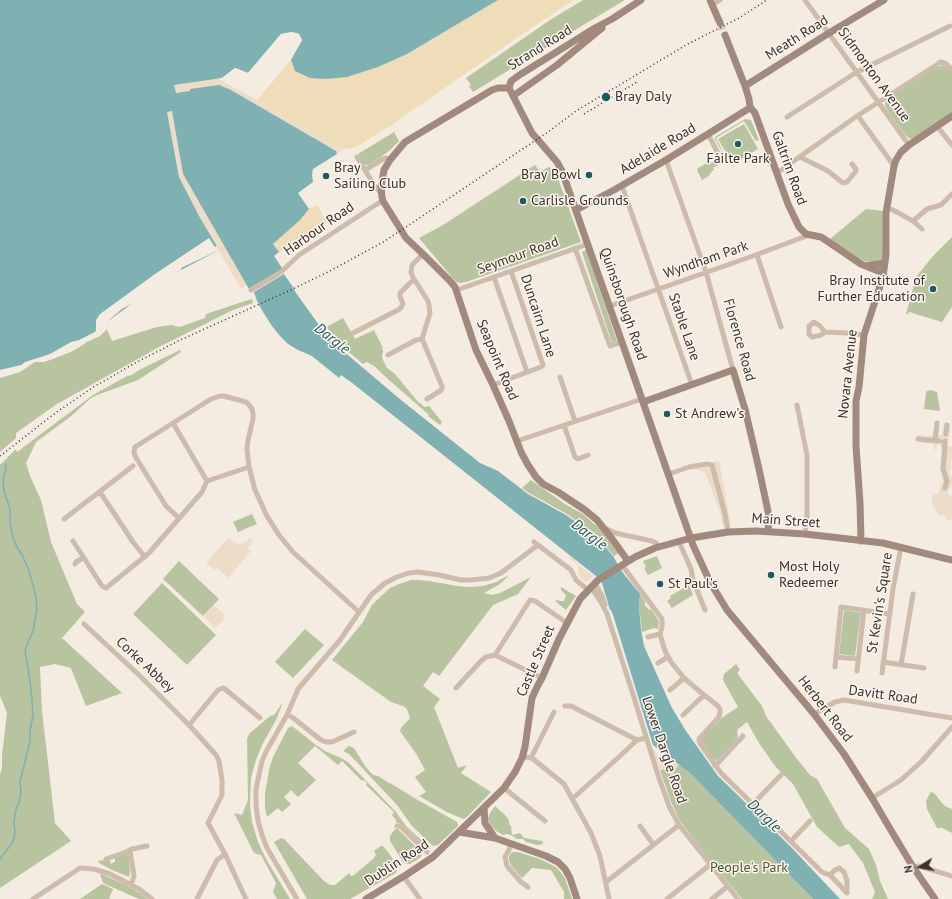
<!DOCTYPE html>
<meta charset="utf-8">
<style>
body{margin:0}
#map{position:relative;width:952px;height:899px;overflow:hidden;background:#f4ebe1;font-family:"PT Sans",sans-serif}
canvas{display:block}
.north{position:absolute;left:900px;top:847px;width:40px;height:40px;-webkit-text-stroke:3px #fbf5ee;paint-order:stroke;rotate:259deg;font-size:11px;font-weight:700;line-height:16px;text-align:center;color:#3b302b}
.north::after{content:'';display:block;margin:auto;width:14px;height:18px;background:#3b302b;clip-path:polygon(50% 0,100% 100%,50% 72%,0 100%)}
</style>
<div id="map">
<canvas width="952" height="899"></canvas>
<div class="north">N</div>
</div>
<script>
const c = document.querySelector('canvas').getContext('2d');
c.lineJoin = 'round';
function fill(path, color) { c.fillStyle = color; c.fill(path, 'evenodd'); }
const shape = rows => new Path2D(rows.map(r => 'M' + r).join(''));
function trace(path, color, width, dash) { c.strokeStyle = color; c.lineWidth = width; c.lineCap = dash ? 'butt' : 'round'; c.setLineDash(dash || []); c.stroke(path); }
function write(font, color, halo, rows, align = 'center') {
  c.font = font + ' "PT Sans",sans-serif'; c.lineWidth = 3; c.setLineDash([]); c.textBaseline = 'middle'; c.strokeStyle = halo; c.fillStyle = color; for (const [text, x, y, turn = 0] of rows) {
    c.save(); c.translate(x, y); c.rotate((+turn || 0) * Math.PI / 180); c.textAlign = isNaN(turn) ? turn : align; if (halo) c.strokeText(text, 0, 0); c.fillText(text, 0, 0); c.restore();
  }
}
fill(shape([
 [583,0,625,0,565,36,564,34,556,38,557,41,473,92,469,86,471,85,466,78,550,20],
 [944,65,952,71,952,113,918,136,911,139,906,136,890,114,885,106,886,100,937,67],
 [745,119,751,120,759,140,757,141,755,140,744,121,716,138,730,166,715,139,715,137],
 [744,124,758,149,733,164,718,139],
 [394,132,399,141,389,151,378,159,368,165,366,165,363,164,358,154],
 [710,162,714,170,711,172,709,176,702,180,697,170,698,168,707,163],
 [535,165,540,172,549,167,556,173,581,242,466,282,460,283,456,282,419,238,443,225],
 [866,209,883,211,883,261,874,263,864,261,846,251,830,239],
 [952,237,952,307,942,322,909,312,908,314,906,314,916,277,933,256],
 [586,250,617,341,612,343,582,252],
 [252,299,253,303,233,310,161,346,57,404,16,433,16,438,0,452,0,376,106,327,112,341,157,327,172,325,175,326,180,327,205,318,206,314,242,302],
 [343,318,355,339,374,330,382,346,383,347,382,348,383,351,382,358,387,368,395,374,419,403,420,403,424,407,429,406,442,422,440,425,428,416,429,415,389,380,374,366,367,362,363,364,345,349,344,343,337,341,333,334,326,327],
 [180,350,181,352,138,380,111,390,97,395,91,398,70,417,36,442,26,463,30,476,41,500,51,542,77,604,85,612,62,638,122,693,86,706,71,668,55,664,40,667,42,711,55,823,71,841,0,888,0,775,2,767,2,755,7,713,0,696,0,465,16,449,17,452,93,395,127,376,132,375,139,370],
 [931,390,937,392,940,411,924,409,926,392,927,391],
 [531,480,565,504,583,514,593,523,602,530,619,553,614,556,597,536,567,514,529,493,522,488],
 [252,514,257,524,238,532,233,522],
 [657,556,662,568,648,575,644,568,646,567,643,561],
 [179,561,219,599,203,616,163,579],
 [509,575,500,584,484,593,492,595,500,593,531,577,518,594,493,605,439,676,433,672,423,686,440,699,434,707,458,768,467,765,461,773,491,792,466,818,463,819,447,812,419,796,426,792,415,777,425,770,417,755,400,731,401,728,410,718,407,709,403,706,391,702,332,660,363,622,372,605,379,598,390,588,399,584,411,580,418,580,429,581,457,586,470,587,483,586,496,582],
 [162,583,216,635,187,665,133,614],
 [689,585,693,595,672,608,667,601,671,598,670,596],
 [561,587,576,596,566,610,555,601,557,600,560,601,564,601,566,595,561,590],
 [640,594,646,603,644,604,649,610,651,609,659,621,658,629,654,628,642,632,639,606],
 [844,610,861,613,855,656,839,654],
 [305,629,324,645,293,678,275,662],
 [736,664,740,670,737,673,762,706,766,716,797,759,810,775,817,779,845,828,869,849,876,865,880,881,888,899,872,899,875,892,863,863,849,844,839,847,817,827,793,784,775,766,759,743,747,722,738,729,737,732,738,736,737,739,718,759,716,760,713,759,702,742,702,738,723,717,738,707,723,680,724,674],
 [283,702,276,720,262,745,256,760,251,778,250,805,252,822,258,842,266,859,290,899,277,899,273,892,276,883,261,855,254,853,234,813,242,815,248,800,247,738,250,733,270,716,274,715],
 [292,726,316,745,325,751,343,759,349,763,395,811,406,826,431,849,428,849,401,824,396,822,396,820,392,815,394,812,366,785,367,783,364,780,362,781,342,761,338,765,315,746,298,763,316,780,298,797,291,790,284,797,291,804,282,812,278,808,267,817,265,808,265,794,269,770,273,757,288,728],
 [349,746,354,748,365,766,373,775,378,776,389,783,390,783,416,799,457,822,458,825,457,827,438,845,433,846,412,826,397,805,349,754,343,751],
 [679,764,690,773,813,899,742,899,697,844,680,821,671,802,660,770,664,769,672,775],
 [931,792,934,793,942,803,945,806,952,809,952,833,942,828,937,828,927,809,926,801,929,795],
 [495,806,504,814,509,820,509,824,511,826,512,835,520,833,524,838,542,841,543,844,537,845,526,842,523,839,517,839,511,835,507,834,503,835,496,831,491,825,488,819,490,813],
 [395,829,398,829,422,853,421,857,410,864,408,864,403,862,390,841,390,836],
 [281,838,284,839,324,881,330,885,335,885,349,873,351,876,354,875,374,858,376,855,374,851,381,846,383,846,391,856,397,868,397,870,396,873,350,899,307,899,274,842],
 [512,852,518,852,540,859,554,866,558,869,565,878,572,899,564,899,564,892,551,870,532,868,522,878,512,867,509,861,509,856],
 [126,854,129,855,130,859,129,861,130,872,129,877,112,870,99,863,98,861,105,860,110,861,111,864,115,862,115,858],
 [100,874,106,876,126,885,140,893,147,899,139,899,105,884,103,883],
 [102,884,113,889,109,899,80,899]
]), '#b8c4a0');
fill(shape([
 [498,0,574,0,540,22,390,126,356,147,346,149,336,147,257,100,291,60,295,71,347,77,378,67,407,54],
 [318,205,324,219,328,217,330,219,327,222,315,236,287,254,283,249,279,252,273,244,300,220,309,209]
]), '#efdcb8');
fill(shape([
 [219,78,222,81,257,100,336,147,344,148,337,154,336,151,231,90,191,91,175,93,174,85],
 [172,111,183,174,247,285,241,289,199,216,179,177,167,112],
 [944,423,950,424,948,446,952,447,951,468,949,474,952,476,952,485,947,492,952,497,952,521,947,520,944,515,939,515,937,513,938,511,935,510,932,503,933,493,939,494,940,487,941,487,943,482,942,474,940,467,942,445,937,444,936,450,934,449,934,444,918,442,918,435,934,436,938,435,942,435],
 [719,461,731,525,722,525,721,515,706,475,704,472,699,470,696,470,696,468,689,466],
 [229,537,235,543,239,544,244,543,250,538,253,541,247,548,251,551,228,578,217,568,215,570,206,563],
 [569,557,575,559,577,564,594,576,588,581,585,582,579,576,577,564,569,558],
 [214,605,224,614,223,616,224,619,215,628,203,616],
 [653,750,655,750,657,756,664,757,674,764,676,762,679,764,672,775,664,769,659,770]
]), '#ecdcc8');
fill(shape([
 [0,0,498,0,407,54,378,67,347,77,326,79,310,78,295,71,291,60,302,40,299,34,292,32,281,34,248,73,235,68,222,78,174,85,176,93,190,91,190,89,219,85,231,90,336,151,337,154,313,169,312,175,313,182,298,193,309,209,300,220,273,244,279,252,274,256,282,268,281,270,249,289,183,174,172,111,167,112,179,177,199,216,219,250,158,282,148,291,137,300,108,321,106,327,72,349,34,360,0,376],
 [284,274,293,287,296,293,322,329,323,334,401,400,480,463,498,471,528,494,566,515,597,537,613,556,623,573,640,594,639,606,641,629,644,646,672,708,686,731,718,776,790,846,840,899,813,899,690,773,653,745,613,615,611,610,610,610,602,583,596,576,351,382,341,375,339,378,312,356,298,350,288,344,280,336,272,326,263,312,257,301,254,292]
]), '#7fb0b2');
fill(shape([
 [292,32,299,34,302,40,289,62,289,60,300,40,297,36,292,34,282,36,249,74,248,75,236,70,223,80,221,80,219,78,222,78,235,68,248,73,281,34],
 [209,238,215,247,217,246,219,250,181,268,181,270,159,282,160,285,148,292,139,300,122,309,110,319,108,321,107,329,100,336,87,342,73,351,53,359,44,362,35,362,20,372,0,378,0,370,21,365,25,362,50,354,71,342,79,340,93,333,96,331,96,320,100,314,155,274]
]), '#f4ebe1');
trace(shape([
 [0,859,13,842,15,834,14,821,16,809,19,803,21,792,20,782,30,741,30,731,33,715,31,688,25,650,33,631,37,610,36,598,33,585,28,568,22,555,16,545,12,534,10,522,10,509,4,491,3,480,6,470,6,464]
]), '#7fb0b2', 1.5);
trace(shape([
 [720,23,725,35]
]), '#cfc6bd', 7, [7, 3.5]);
trace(shape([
 [805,0,909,145],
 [712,5,720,0],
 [858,116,894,166],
 [787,117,857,72,950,26],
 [937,126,952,145],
 [708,134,720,157,720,161,713,165],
 [357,157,374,185,381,193],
 [800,157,828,171,843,183,847,182,856,171,856,169,852,164],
 [666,160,706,272,733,370],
 [365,170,383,159,387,158,390,160],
 [777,173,857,116,938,64,940,62,945,63,952,69],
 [622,186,692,385],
 [886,208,893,210,913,221,922,229],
 [913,221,927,209,941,205,952,194],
 [575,248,610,346,622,342],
 [423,254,412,265,411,273,414,279,428,301,429,305,430,313,422,339,442,386,442,389,440,391,427,399],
 [757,255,781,327],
 [494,277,527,372],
 [251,290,281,272,299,255,377,204,383,201],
 [457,290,588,244],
 [610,306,753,256,809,235],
 [825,332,820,326,814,322,809,326,809,334,812,337,821,335,825,332,847,333,864,335],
 [353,333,400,309,402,306,403,304,400,296,400,293,414,279],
 [388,355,416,340,422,339],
 [560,377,575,421],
 [493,385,541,367,543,365,511,271],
 [797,405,807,455,807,518,805,534],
 [173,423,207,481],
 [564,425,575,457,578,459,588,455],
 [946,434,947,425],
 [918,439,940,441],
 [935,440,937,423],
 [517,441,642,399],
 [945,441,944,447,945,447,943,469,947,481,945,488],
 [689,467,707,464,712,465,725,514,728,532],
 [669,474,686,468],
 [100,492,133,542,145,557],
 [179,518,166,506,135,456,134,451,135,447,211,399,220,396,224,396,246,402,249,405,252,409,253,414,253,419,248,440,247,449,249,467,255,490,267,516,279,535,293,552,359,612],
 [64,519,133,466],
 [604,528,609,530,615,533,652,541,656,543,659,547],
 [73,541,102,586,106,588,149,553,202,492,207,481,249,467],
 [534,542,571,570,576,580,588,590],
 [679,542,691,569,693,580,705,610],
 [75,564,76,562,83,558],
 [622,565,662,619,662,627,660,634,665,651,671,662,684,678,704,695,717,705,720,709,720,712,719,717,699,739,700,743,706,752,721,773,822,872,830,875,847,893],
 [595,583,602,596,605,605],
 [591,587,602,604,607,614,631,688,657,772,669,806,679,825,738,899],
 [84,624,140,676,189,725,216,755,219,761,222,780,222,795,208,823,225,854,217,860,197,899],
 [648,637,660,634],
 [495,655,530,600,535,601,567,623],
 [858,659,836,657,841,607,889,614],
 [883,662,924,668],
 [658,663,668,657],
 [901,665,913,594],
 [835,667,836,657],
 [857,671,864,610],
 [882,673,893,589,901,547],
 [456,688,481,661,486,657,495,655,499,657,542,678],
 [670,690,684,678],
 [565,706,571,706,637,740,646,738],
 [814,714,835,702,844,700,952,718],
 [287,715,292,717,321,740,326,742,332,742,354,732],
 [683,715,704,695],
 [189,725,218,690,223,688,225,689,260,718],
 [522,758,527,757,533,759,564,784,591,833,600,856,609,899],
 [531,758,554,712],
 [715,766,743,736],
 [504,788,545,821],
 [872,798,901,780,922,761,952,727],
 [572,799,619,757,637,740],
 [753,804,781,775],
 [397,826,400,826,427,852],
 [640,826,653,844],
 [791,841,810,821],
 [512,844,505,857,507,866,521,882,528,887],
 [130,851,134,876,132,882,130,884],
 [225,854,246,899],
 [106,859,126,852,132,849,147,846],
 [913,867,919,866,952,876],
 [830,875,835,870,839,868,844,872,847,881,847,893],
 [404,877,420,899],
 [606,882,679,825],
 [33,899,80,868,94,869,110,874,139,889,152,899],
 [297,899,267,848,262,835,258,821,256,805,256,789,262,761,267,750,287,715,298,689,340,640,371,595,385,583,397,577,409,573,418,572,439,575,461,580,471,580,489,578,501,573,538,545],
 [667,899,711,864],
 [712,899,728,886]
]), '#cdbbac', 5);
trace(shape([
 [710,0,720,23],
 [725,35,745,86,749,99,750,107],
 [745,86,829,33,884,0],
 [509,88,532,133,557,162,562,171,693,545,710,582,727,610,814,714,844,754,872,798,889,827,913,867,935,899],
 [509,88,498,88,492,90,405,142,390,160,384,170,381,187,382,197,383,201,406,238,423,254,450,281,455,287,476,350,493,385,509,421,521,452,528,465,536,477,543,484,558,492,585,510,597,520,610,536,628,561],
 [509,88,511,81,521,74,595,28,612,19,641,0],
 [513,96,557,65,602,28],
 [750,107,755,113,788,204,799,227,806,234,821,237,827,241,861,264,883,273],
 [576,210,614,190,666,160,708,134,748,109,750,107],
 [866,266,885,263],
 [643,402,733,370,745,409,759,469,769,516,768,531],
 [861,541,860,503,856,446,856,401,859,387,864,335,883,277,886,254,886,213,894,166,896,160,901,152,909,145,952,116],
 [484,808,485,823,495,838],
 [459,832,495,838,546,856,558,862,565,869,570,878,577,899],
 [366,899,406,875,433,857,504,788,515,772,522,758,525,747,532,698,538,685,542,678,559,639,580,599,598,580,635,557,655,548,691,538,728,532,756,531,805,534,883,543,952,560]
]), '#a18a7d', 7);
trace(shape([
 [584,114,637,82],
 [0,456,58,411,92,388,133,364,178,341,295,288,328,272,385,241,548,132,576,111,686,45,739,18,767,0]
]), '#3b302b', 1.5, [1, 3]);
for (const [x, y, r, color] of [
 [606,97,5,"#1f5a5e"],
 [738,144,4,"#1f5a5e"],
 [589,175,4,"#1f5a5e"],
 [326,176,4,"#1f5a5e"],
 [523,201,4,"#1f5a5e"],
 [933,289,4,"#1f5a5e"],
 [667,414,4,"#1f5a5e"],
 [771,575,4,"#1f5a5e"],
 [660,584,4,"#1f5a5e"]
]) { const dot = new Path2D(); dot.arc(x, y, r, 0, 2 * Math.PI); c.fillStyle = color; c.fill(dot); trace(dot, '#fbf5ee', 1.5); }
write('14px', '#3b302b', '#fbf5ee', [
 ["Meath Road",797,38,-32],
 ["Strand Road",540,48,-32],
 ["Sidmonton Avenue",874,75,54],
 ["Adelaide Road",658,149,-31],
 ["Galtrim Road",789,168,70],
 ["Harbour Road",319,229,-35],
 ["Seymour Road",518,256,-20],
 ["Wyndham Park",706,260,-19],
 ["Quinsborough Road",623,304,71],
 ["Duncairn Lane",538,316,72],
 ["Stable Lane",684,327,71],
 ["Florence Road",739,340,74],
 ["Seapoint Road",497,360,67],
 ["Novara Avenue",848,374,-84],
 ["Main Street",786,521,4],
 ["St Kevin's Square",880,603,-81],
 ["Castle Street",536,661,-67],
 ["Corke Abbey",145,665,43],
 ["Davitt Road",883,695,8],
 ["Herbert Road",825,709,52],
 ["Lower Dargle Road",664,750,71],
 ["Dublin Road",397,863,-33]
]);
write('14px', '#3b302b', '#fbf5ee', [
 ["Bray Daly",615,97],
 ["Fáilte Park",738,159,"center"],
 ["Bray",334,168],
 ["Sailing Club",334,184],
 ["Bray Bowl",581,175,"right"],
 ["Carlisle Grounds",531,201],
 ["Bray Institute of",925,281,"right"],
 ["Further Education",925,297,"right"],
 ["St Andrew's",675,414],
 ["Most Holy",779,567],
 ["Redeemer",779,583],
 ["St Paul's",668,584]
], 'left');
write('14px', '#4a5a2e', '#fbf5ee', [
 ["People's Park",749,868]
]);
write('italic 15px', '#1f5a5e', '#fbf5ee', [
 ["Dargle",332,339,38],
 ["Dargle",589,535,37],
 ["Dargle",764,816,44]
]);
</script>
